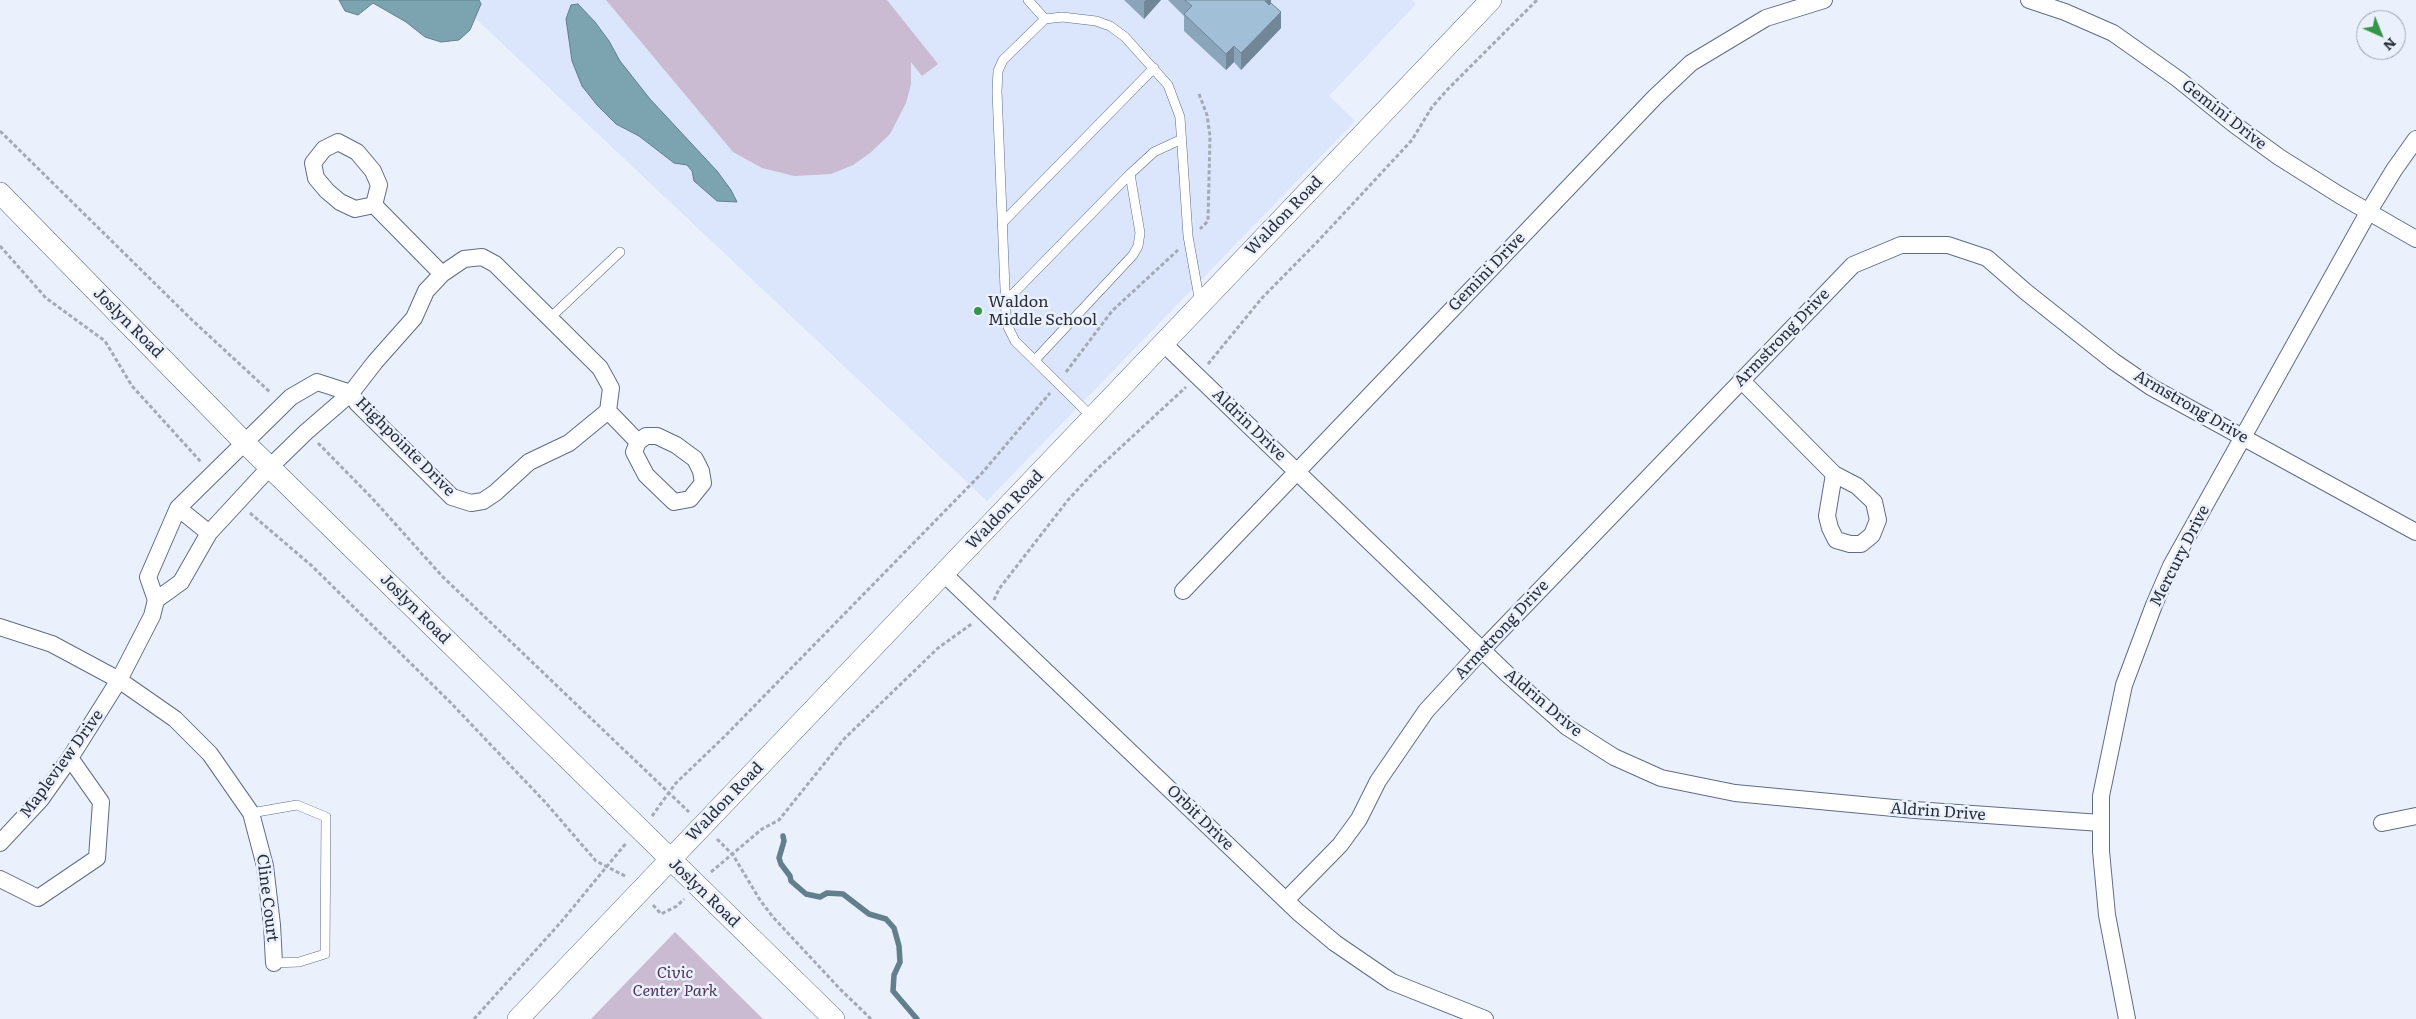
<!DOCTYPE html>
<style>
body{margin:0}
#map{position:relative;width:2416px;height:1019px;overflow:hidden;background:#ebf0fd;font-family:Literata,serif}
canvas{display:block}
.north{position:absolute;left:2356px;top:10px;width:50px;height:50px;box-sizing:border-box;background:#ebf0fd;border:1px solid #9da2ae;border-radius:50%;rotate:136deg;font-size:14px;font-weight:700;line-height:20px;text-align:center;color:#282d38}
.north::after{content:'';display:block;margin:auto;width:18px;height:22px;background:#359549;clip-path:polygon(50% 0,100% 100%,50% 72%,0 100%)}
</style>
<div id="map">
<canvas width="2416" height="1019"></canvas>
<div class="north">N</div>
</div>
<script>
const c = document.querySelector('canvas').getContext('2d');
c.lineJoin = 'round';
function fill(path, color) { c.fillStyle = color; c.fill(path, 'evenodd'); }
const shape = rows => new Path2D(rows.map(r => 'M' + r).join(''));
function trace(path, color, width, dash) { c.strokeStyle = color; c.lineWidth = width; c.lineCap = dash ? 'butt' : 'round'; c.setLineDash(dash || []); c.stroke(path); }
function write(font, color, halo, rows, align = 'center') {
  c.font = font + ' Literata,serif'; c.lineWidth = 5; c.setLineDash([]); c.textBaseline = 'middle'; c.strokeStyle = halo; c.fillStyle = color; for (const [text, x, y, turn = 0] of rows) {
    c.save(); c.translate(x, y); c.rotate((+turn || 0) * Math.PI / 180); c.textAlign = isNaN(turn) ? turn : align; if (halo) c.strokeText(text, 0, 0); c.fillText(text, 0, 0); c.restore();
  }
}
fill(shape([
 [456,0,1412,0,1416,4,1329,96,1355,121,987,501]
]), '#dbe5fb');
fill(shape([
 [606,0,887,0,938,64,922,76,911,62,911,84,906,103,890,134,870,153,853,165,831,174,794,176,762,168,733,152],
 [675,932,763,1019,591,1019]
]), '#cabad2');
const water = shape([
 [339,0,479,0,481,4,470,30,459,40,441,42,425,37,406,22,373,3,358,15,345,11,339,0],
 [578,4,595,22,609,41,620,61,650,99,717,171,731,190,737,202,717,201,694,181,692,171,687,165,674,163,639,136,616,124,597,105,582,86,572,61,566,19,571,5,578,4]
]);
fill(water, '#7ba4b0');
trace(water, '#62808c', 1);
trace(shape([
 [783,836,784,841,779,858,781,864,790,876,791,881,806,894,820,897,827,893,843,894,869,914,886,919,894,928,899,946,900,962,894,975,893,991,917,1019]
]), '#62808c', 5.5);
const service = shape([
 [1028,0,1045,19],
 [1003,222,1154,68],
 [1006,301,1130,174],
 [550,318,620,252],
 [1035,360,1133,255,1138,246,1140,233,1130,174,1154,152,1182,139],
 [1092,417,1015,341,1008,327,1006,314,997,91,998,71,1003,60,1045,19,1062,17,1096,21,1110,26,1125,37,1168,85,1180,117,1188,236,1200,303],
 [251,813,297,805,326,817,325,954,299,962,274,963]
]);
const minor = shape([
 [2029,0,2065,12,2113,33,2178,79,2235,125,2279,157,2341,196,2416,239],
 [374,205,355,209,340,202,327,191,316,178,313,163,324,149,338,142,357,152,373,171,379,185,374,205,442,274],
 [1163,343,1506,673,1567,727,1614,757,1661,778,1735,793,1915,810,2101,823],
 [1741,380,1834,474,1857,486,1874,502,1878,520,1872,535,1861,544,1850,544,1836,540,1830,528,1827,516,1834,474],
 [351,393,357,403,452,497,471,503,483,501,495,493,529,462,569,443,608,411],
 [178,508,209,533],
 [944,574,1298,912,1335,943,1392,982,1485,1019],
 [1183,591,1655,97,1691,63,1766,18,1824,0],
 [156,600,181,582,209,533,270,467,306,432,351,393,375,362,414,318,426,291,442,274,464,259,482,257,495,264,600,368,611,388,608,411,638,442,634,452,646,475,674,502,690,499,703,483,701,471,695,459,676,445,657,436,646,436,638,442],
 [0,627,52,644,119,680,175,719,210,754,251,813,265,866,272,925,274,963],
 [2382,823,2416,816],
 [0,843,41,799,70,758,119,680,152,616,156,600,148,577,178,508,291,397,317,382,351,393],
 [0,879,38,898,97,858,101,802,70,758],
 [1286,900,1340,845,1359,819,1378,781,1426,711,1483,649,1853,265,1901,245,1948,245,1987,258,2026,292,2113,361,2151,387,2416,532],
 [2127,1019,2107,915,2101,851,2101,796,2124,685,2154,605,2171,566,2369,211,2394,170,2416,139]
]);
const tertiary = shape([
 [0,193,244,442,834,1019],
 [518,1019,1491,0]
]);
trace(service, '#606c86', 10);
trace(minor, '#606c86', 18);
trace(tertiary, '#606c86', 22);
trace(shape([
 [1199,94,1207,115,1210,136,1208,221,1200,229],
 [0,131,192,320,271,393],
 [0,246,46,298,105,341,132,386,201,462],
 [1208,364,1262,298,1320,239,1412,140,1432,107,1448,89,1537,0],
 [1066,372,1112,311,1178,250],
 [318,443,372,498,442,576,689,812],
 [250,513,312,566,451,703,546,803,596,861,627,877],
 [994,600,999,589,1068,500,1094,472,1186,387],
 [652,816,676,783,726,735,982,473,1050,393],
 [717,839,733,855,760,900,772,916,840,989,871,1019],
 [711,872,762,829,779,820,844,739,938,648,973,623],
 [653,905,661,914,677,906,684,899],
 [474,1019,561,922,627,842]
]), '#a4a9b6', 3, [4, 2.5]);
trace(service, '#fff', 9);
trace(minor, '#fff', 16);
trace(tertiary, '#fff', 21);
fill(shape([
 [1124,0,1161,0,1144,19],
 [1168,0,1271,0,1271,3,1281,28,1241,70,1234,62,1226,70,1184,31,1184,16]
]), '#8aa4b9');
fill(shape([
 [1146,0,1161,0,1144,19,1144,2],
 [1267,0,1271,0,1271,12,1265,1],
 [1281,12,1281,28,1241,70,1241,53],
 [1234,46,1234,62,1226,70,1226,54]
]), '#718696');
const building = shape([
 [1185,0,1267,0,1265,1,1269,5,1271,3,1281,12,1241,53,1234,46,1226,54,1184,14,1192,6,1185,0]
]);
fill(building, '#a1bfd7');
trace(building, '#718696', 1);
for (const [x, y, r, color] of [
 [978,311,5,"#359549"]
]) { const dot = new Path2D(); dot.arc(x, y, r, 0, 2 * Math.PI); c.fillStyle = color; c.fill(dot); trace(dot, '#ebf0fd', 2); }
write('16px', '#282d38', '#ebf0fd', [
 ["Gemini Drive",2224,115,38],
 ["Waldon Road",1284,216,-46],
 ["Gemini Drive",1487,272,-46],
 ["Joslyn Road",128,323,45],
 ["Armstrong Drive",1782,338,-46],
 ["Armstrong Drive",2191,407,30],
 ["Aldrin Drive",1249,425,44],
 ["Highpointe Drive",405,447,45],
 ["Waldon Road",1005,510,-46],
 ["Mercury Drive",2180,556,-63],
 ["Joslyn Road",415,609,45],
 ["Armstrong Drive",1502,630,-47],
 ["Aldrin Drive",1543,703,40],
 ["Mapleview Drive",62,764,-54],
 ["Waldon Road",725,802,-46],
 ["Aldrin Drive",1938,812,4],
 ["Orbit Drive",1200,818,44],
 ["Joslyn Road",704,893,44],
 ["Cline Court",267,898,83]
]);
write('16px', '#282d38', '#ebf0fd', [
 ["Waldon",988,302],
 ["Middle School",988,320]
], 'left');
write('italic 16px', '#4e325b', '#ebf0fd', [
 ["Civic",675,973],
 ["Center Park",675,991]
]);
</script>
